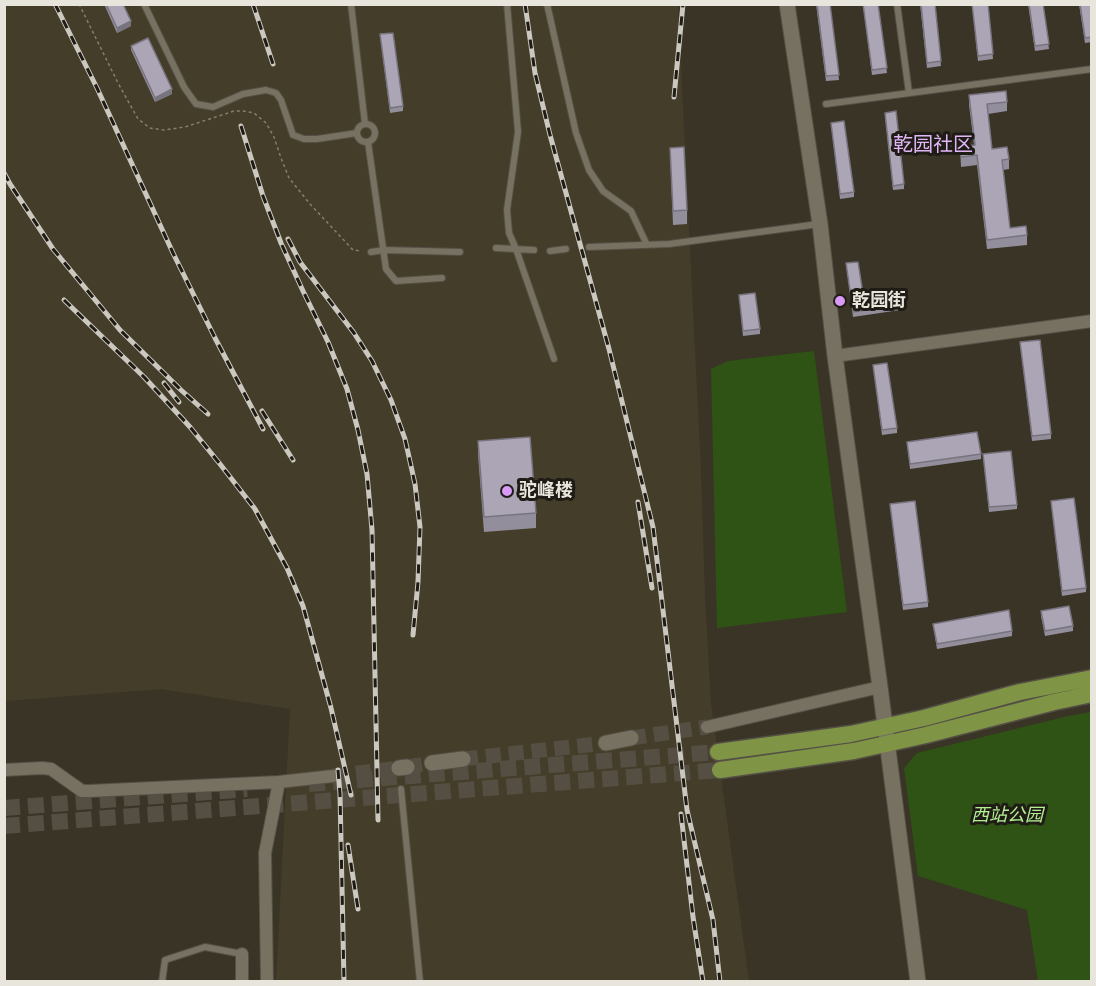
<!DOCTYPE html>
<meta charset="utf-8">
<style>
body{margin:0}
#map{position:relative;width:1096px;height:986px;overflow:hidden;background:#3a3427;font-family:Merriweather,serif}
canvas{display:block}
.frame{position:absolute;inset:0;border:6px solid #e8e5dd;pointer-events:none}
</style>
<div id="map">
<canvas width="1096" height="986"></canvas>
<div class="frame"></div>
</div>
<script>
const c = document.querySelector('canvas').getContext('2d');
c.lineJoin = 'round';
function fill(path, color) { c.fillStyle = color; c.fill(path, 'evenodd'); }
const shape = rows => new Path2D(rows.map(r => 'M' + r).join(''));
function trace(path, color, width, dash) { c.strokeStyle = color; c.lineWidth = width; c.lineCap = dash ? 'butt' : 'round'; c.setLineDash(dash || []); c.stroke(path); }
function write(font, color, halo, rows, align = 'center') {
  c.font = font + ' Merriweather,"Noto Sans SC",serif'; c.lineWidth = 6; c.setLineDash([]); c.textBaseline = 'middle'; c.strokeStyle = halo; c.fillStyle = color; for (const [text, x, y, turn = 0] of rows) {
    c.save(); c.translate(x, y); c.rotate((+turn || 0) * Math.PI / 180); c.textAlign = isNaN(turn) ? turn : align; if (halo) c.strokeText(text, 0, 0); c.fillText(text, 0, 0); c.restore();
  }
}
fill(shape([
 [4,5,678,5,701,471,705,596,711,704,749,981,276,981,290,709,161,689,5,701]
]), '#443d29');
fill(shape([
 [814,351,847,612,717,628,711,369,728,361],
 [1091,712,1091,981,1038,981,1027,910,918,876,904,768,917,753,1068,716]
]), '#2e5314');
trace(shape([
 [631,738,707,727],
 [463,759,606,743],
 [407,767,432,763],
 [333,776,399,768]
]), '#544f42', 15, [15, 8]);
trace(shape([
 [309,784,718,752],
 [4,808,247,789],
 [4,826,720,770]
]), '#544f42', 16, [16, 8]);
const service = shape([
 [144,4,184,87,196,104,213,107,243,94,266,90,276,93,281,100,293,135,304,139,317,139,357,133],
 [351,4,365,124],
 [507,4,518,132,507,210,509,233,516,249,554,359],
 [547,4,576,133,589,170,603,191,631,211,647,245],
 [897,4,909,93],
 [826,104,1092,69],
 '357 133a9 9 0 1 1 18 0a9 9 0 1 1-18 0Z',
 [368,142,386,269,396,281,442,278],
 [589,247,669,244,819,224],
 [496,248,534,250],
 [550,251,566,249],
 [371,252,384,250,460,252],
 [401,789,420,982],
 [162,982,165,960,205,947,242,954]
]);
const minor = shape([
 [835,356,1092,321],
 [707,727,880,687],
 [4,770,42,768,51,769,82,791,89,791,279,782,333,776],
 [242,954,242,982],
 [267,982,265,853,279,782]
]);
const tertiary = shape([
 [787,4,820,224,835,356,880,687,918,982],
 [606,743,631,738],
 [432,763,463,759],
 [399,768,407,767]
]);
const primary = shape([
 [718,752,851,734,924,718,1020,692,1092,678],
 [720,770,854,751,926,735,1054,702,1092,694]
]);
trace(service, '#555045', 8);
trace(minor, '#555045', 14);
trace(tertiary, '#555045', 17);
trace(primary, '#555045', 19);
trace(shape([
 [79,4,118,83,138,119,150,128,164,130,185,127,234,111,243,111,254,113,266,123,274,137,281,158,289,178,310,204,353,250,361,251]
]), '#847f74', 1.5, [3, 3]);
trace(service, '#777162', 6);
trace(minor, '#777162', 12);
trace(tertiary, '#777162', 15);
trace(primary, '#7f9545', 16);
const rail = shape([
 [55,4,97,88,173,253,215,338,263,429],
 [253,4,273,64],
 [525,4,535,73,550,135,609,349,653,527,687,810,713,920,720,982],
 [674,97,683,4],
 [241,126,263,196,281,243,303,291,328,342,347,389,358,430,367,474,372,530,378,820],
 [4,173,10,184,53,249,120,330,181,390,208,414],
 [288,239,300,262,354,333,372,361,391,400,405,439,415,484,420,527,418,582,413,635],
 [64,300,144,377,190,427,220,464,255,509,287,568,303,606,331,708,351,795],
 [164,383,179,402],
 [262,411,293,460],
 [638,502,652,588],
 [338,770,340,794,344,982],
 [681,814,693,917,703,982],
 [348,845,358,909]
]);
trace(rail, '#cbc8bf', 5);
trace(rail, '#1f1c16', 3, [9]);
fill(shape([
 [104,4,123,4,131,26,117,33],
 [816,4,830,4,839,80,826,81],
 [863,4,878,4,887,73,872,75],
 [920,4,935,4,941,66,927,68],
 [972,4,988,4,993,59,978,61],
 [1028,4,1043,4,1049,49,1035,51],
 [1079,4,1092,4,1092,42,1085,43],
 [380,34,403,106,403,111,390,113],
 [131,46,172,94,155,102,131,50],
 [969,95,1007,102,1007,111,988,114,992,149,1009,159,1009,169,1003,170,1010,228,1027,235,1027,245,987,249,977,165,961,167,960,147,974,145,969,105],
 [885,113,904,184,904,189,893,190],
 [831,123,854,192,854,197,840,199],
 [670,148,687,210,687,224,673,225],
 [846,263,864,300,900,305,900,310,853,317],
 [739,295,760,329,760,334,743,336],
 [1020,342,1051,434,1051,439,1032,441],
 [873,365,897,428,897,433,882,435],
 [478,441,536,513,536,528,484,532,478,455],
 [907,442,981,454,981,459,910,469],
 [983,454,1017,505,1017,509,989,512],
 [1051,501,1086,588,1086,592,1062,596],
 [890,504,928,602,928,607,903,610],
 [1041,611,1073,626,1073,631,1045,636,1041,616],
 [933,624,1012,631,1012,636,937,649]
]), '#938e9c');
fill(shape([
 [131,21,131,26,117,33,117,28],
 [172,89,172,94,155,102,155,98]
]), '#78747f');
const building = shape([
 [106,4,123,4,131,21,117,28,106,4],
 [817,4,830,4,839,75,826,76,817,4],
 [863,4,878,4,887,68,872,70,863,4],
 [921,4,935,4,941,61,927,63,921,4],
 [972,4,988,4,993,54,978,56,972,4],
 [1029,4,1043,4,1049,44,1035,46,1029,4],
 [1080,4,1092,4,1092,37,1085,38,1080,4],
 [393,33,403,106,390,108,380,34,393,33],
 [148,38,172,89,155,98,131,46,148,38],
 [1006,91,1007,102,987,104,992,149,1007,147,1009,159,1002,160,1010,228,1026,226,1027,235,987,240,977,155,961,157,960,147,975,145,969,95,1006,91],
 [896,111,904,184,893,186,885,113,896,111],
 [844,121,854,192,840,194,831,123,844,121],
 [684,147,687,210,673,211,670,148,684,147],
 [858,262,864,300,898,294,900,305,853,312,846,263,858,262],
 [755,293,760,329,743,331,739,295,755,293],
 [1040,340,1051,434,1032,436,1020,342,1040,340],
 [887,363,897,428,882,430,873,365,887,363],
 [977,432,981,454,910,464,907,442,977,432],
 [530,437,536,513,484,517,478,441,530,437],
 [1011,451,1017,505,989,507,983,454,1011,451],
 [1074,498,1086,588,1062,591,1051,501,1074,498],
 [915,501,928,602,903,605,890,504,915,501],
 [1069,606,1073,626,1045,631,1041,611,1069,606],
 [1009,610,1012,631,937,644,933,624,1009,610]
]);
fill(building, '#aba5b5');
trace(building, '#78747f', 1.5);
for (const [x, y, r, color] of [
 [840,301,6,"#d99af7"],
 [507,491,6,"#d99af7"]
]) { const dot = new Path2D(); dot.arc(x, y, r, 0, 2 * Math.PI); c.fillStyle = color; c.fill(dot); trace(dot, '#1f1c16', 2); }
write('bold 18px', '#e8e5dd', '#1f1c16', [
 ["乾园街",852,301],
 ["驼峰楼",519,491]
], 'left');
write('italic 18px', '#b3ee93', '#1f1c16', [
 ["西站公园",1007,816]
]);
write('20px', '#e0b5f6', '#1f1c16', [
 ["乾园社区",933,145]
]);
</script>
